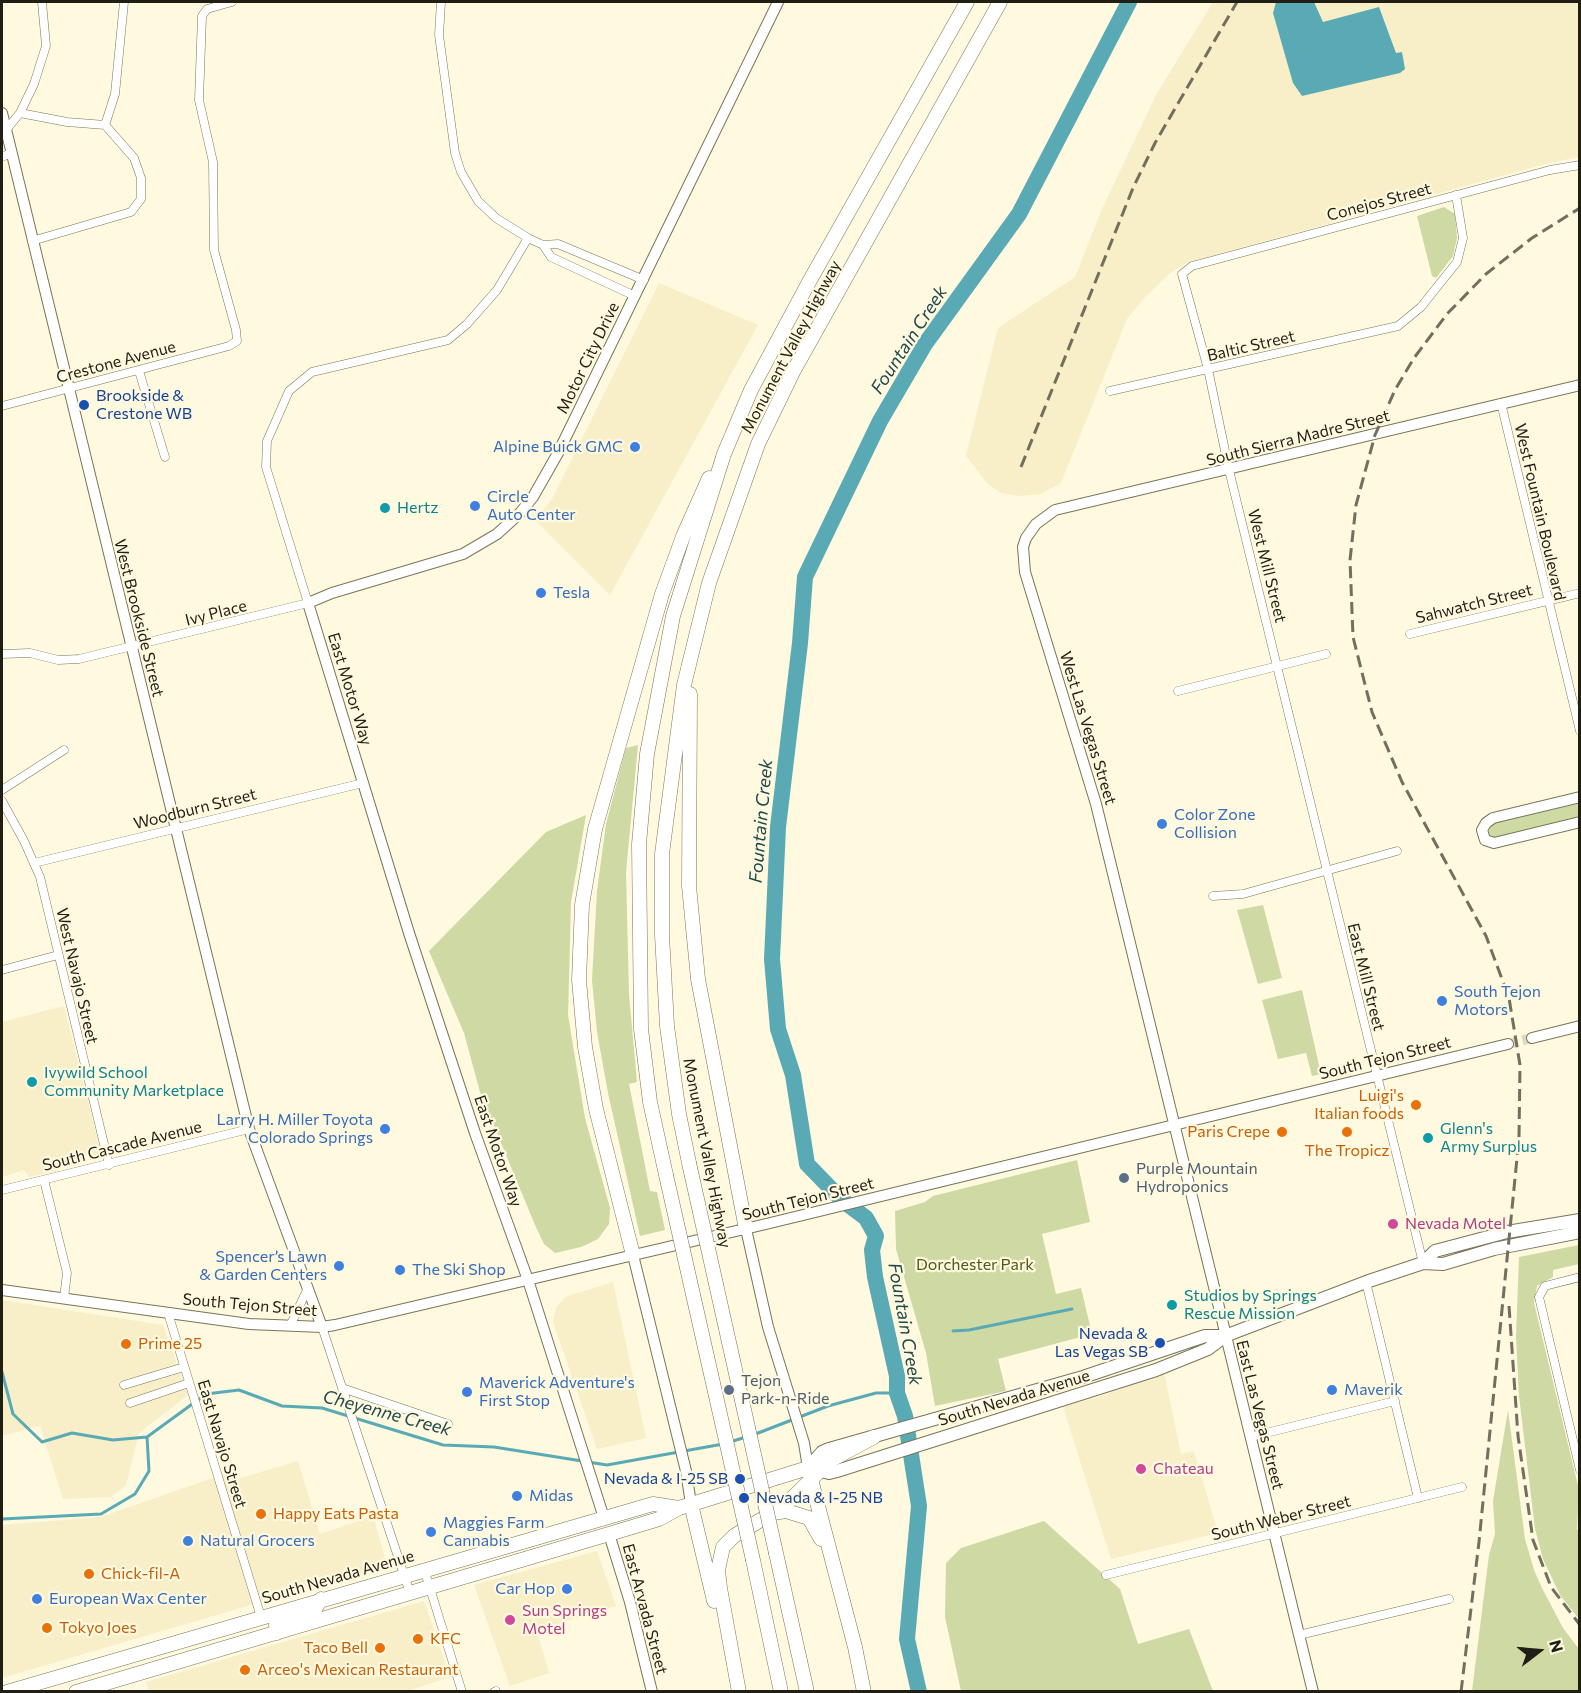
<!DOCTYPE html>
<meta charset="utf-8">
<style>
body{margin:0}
#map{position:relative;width:1581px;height:1693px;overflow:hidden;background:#fef9df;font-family:Commissioner,sans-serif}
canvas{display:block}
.frame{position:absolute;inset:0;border:3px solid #211e13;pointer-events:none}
.north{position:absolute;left:1509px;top:1621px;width:60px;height:60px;-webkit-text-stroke:4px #fef9df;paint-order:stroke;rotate:74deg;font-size:16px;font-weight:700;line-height:24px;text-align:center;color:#211e13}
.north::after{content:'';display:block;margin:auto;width:21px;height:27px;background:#211e13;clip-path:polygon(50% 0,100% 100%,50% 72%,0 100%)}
</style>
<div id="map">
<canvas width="1581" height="1693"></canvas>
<div class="frame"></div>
<div class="north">N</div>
</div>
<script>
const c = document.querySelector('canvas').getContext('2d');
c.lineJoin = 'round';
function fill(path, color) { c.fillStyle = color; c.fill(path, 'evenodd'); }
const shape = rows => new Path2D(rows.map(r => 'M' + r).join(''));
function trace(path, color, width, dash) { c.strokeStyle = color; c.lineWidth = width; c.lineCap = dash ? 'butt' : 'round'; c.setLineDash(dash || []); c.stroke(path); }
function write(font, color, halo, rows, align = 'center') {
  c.font = font + ' Commissioner,sans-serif'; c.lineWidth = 4.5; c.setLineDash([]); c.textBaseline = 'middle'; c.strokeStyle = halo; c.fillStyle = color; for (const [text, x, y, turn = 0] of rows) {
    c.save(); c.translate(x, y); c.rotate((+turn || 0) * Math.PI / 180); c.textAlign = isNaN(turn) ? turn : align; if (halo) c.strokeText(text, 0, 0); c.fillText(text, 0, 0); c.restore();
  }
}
fill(shape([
 [1213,2,1579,2,1579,157,1545,164,1186,263,1169,274,1144,298,1127,319,1061,483,1041,494,1019,496,1001,493,988,484,966,456,998,328,1075,277,1102,209,1156,95],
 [659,283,758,325,610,595,535,520,552,499],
 [64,1006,101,1153,93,1161,88,1156,55,1164,60,1170,29,1177,24,1170,2,1177,2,1022],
 [613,1282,646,1438,597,1449,553,1322,556,1308,565,1297],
 [2,1300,163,1325,188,1395,139,1433,126,1485,111,1497,63,1499,40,1426,2,1436],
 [1164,1372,1181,1454,1194,1451,1218,1533,1111,1559,1063,1407,1102,1396],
 [298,1461,320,1534,373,1516,387,1565,2,1678,2,1525,101,1517,224,1474,227,1482],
 [597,1551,616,1606,538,1630,529,1604,549,1673,510,1686,474,1585],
 [424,1601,450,1677,405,1692,149,1691,146,1682]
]), '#f8efc8');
fill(shape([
 [1444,207,1455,214,1457,238,1453,256,1436,278,1432,276,1417,216],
 [638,745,626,872,629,995,637,1082,629,1084,650,1191,657,1192,665,1230,640,1236,608,1093,597,1032,592,980,597,891,606,824,626,748],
 [1579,803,1579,817,1496,838,1488,834,1491,824],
 [586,815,571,902,568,1015,585,1118,610,1208,609,1224,598,1239,581,1247,555,1253,544,1244,535,1225,480,1092,464,1033,429,951,546,832],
 [1263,905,1282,978,1258,984,1237,910],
 [1302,990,1321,1074,1312,1076,1306,1053,1278,1059,1262,1000],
 [1077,1160,1090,1222,1042,1234,1056,1294,1081,1288,1092,1334,998,1359,1006,1391,935,1406,926,1353,896,1249,895,1211,925,1202,933,1196],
 [1579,1245,1579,1264,1553,1270,1553,1277,1537,1286,1534,1303,1579,1490,1577,1529,1580,1534,1579,1619,1560,1595,1543,1559,1535,1529,1519,1396,1516,1336,1519,1257],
 [1508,1410,1525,1539,1534,1570,1542,1588,1563,1628,1579,1649,1579,1691,1472,1691,1489,1555,1495,1534,1493,1501],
 [1044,1521,1120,1589,1138,1644,1189,1629,1213,1691,961,1691,945,1617,946,1563,961,1548]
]), '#cfd9a4');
fill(shape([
 [1276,2,1314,2,1323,22,1379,7,1396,53,1402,52,1405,69,1400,73,1302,96,1293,83,1273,13]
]), '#59aab4');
trace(shape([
 [953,1331,969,1330,1072,1309],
 [2,1372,13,1414,42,1442,72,1433,113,1440,147,1437],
 [753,1435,828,1406,876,1393,897,1393],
 [730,1442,746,1437],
 [588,1462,607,1465,723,1444],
 [2,1519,101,1514,135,1494,149,1471,147,1437,206,1394,239,1390,282,1406,322,1408,443,1445,494,1447,582,1461]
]), '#59aab4', 3);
trace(shape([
 [919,1692,907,1639,919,1506,905,1416,897,1393,897,1376,875,1277,872,1250,876,1236,866,1218,842,1200,807,1164,793,1075,778,1029,772,959,778,827,800,643,805,577,880,421,925,344,1019,214,1129,2]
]), '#59aab4', 16);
trace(shape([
 [1508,1044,1532,1038]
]), '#ddd8c0', 10, [10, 5]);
const street = shape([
 [441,2,439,35,455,153,461,172,478,201,496,218,528,238,543,245,558,244,644,280],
 [20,113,67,122,105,125,134,158,141,178,141,199,131,212,32,241],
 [105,125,115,94,124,2],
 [6,130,20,113,34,84,46,46,42,2],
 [2,157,11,153],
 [543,245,551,257,635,296],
 [139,371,165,457],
 [1110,391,1398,326,1421,307,1457,262,1463,238,1456,195],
 [1501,403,1580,731],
 [2,406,229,346,237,341,236,330,214,250,213,162,199,100,202,16,207,9,232,2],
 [1410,634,1580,593],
 [2,654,30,653,58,660,79,659,308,603,266,467,267,441,289,391,312,372,448,340,467,324,497,290,528,238],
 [1178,691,1326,654],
 [2,790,64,750],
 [2,801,24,841,40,877,109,1165],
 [34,863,363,783],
 [1213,896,1243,894,1397,851],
 [2,970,58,955],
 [44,1180,67,1273,64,1298],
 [2,1190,249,1129],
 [1423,1263,1229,470,1208,369,1182,274,1192,266,1550,170,1580,165],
 [1580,1277,1545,1286,1539,1297,1580,1470],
 [1366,1282,1418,1498],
 [168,1313,261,1617],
 [290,1326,308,1288],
 [322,1327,410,1593],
 [124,1385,184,1367],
 [342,1388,448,1424],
 [130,1403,189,1383],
 [1250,1437,1395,1401],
 [424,1569,462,1692],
 [1106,1575,1462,1487],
 [1299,1635,1449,1599],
 [494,1692,496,1691]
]);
const secondary = shape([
 [2,113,249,1129,322,1327],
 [1580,797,1493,818,1486,823,1482,830,1485,840,1494,843,1580,822],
 [1532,1038,1580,1026],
 [746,1229,768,1327,804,1443,808,1468],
 [633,1255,686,1471,691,1504],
 [2,1290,249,1324,322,1327,335,1325,766,1224,1508,1044],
 [604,1518,528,1280,475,1133,409,933,308,603,332,593,463,554,497,534,520,513,533,497,558,453,778,2],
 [609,1534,630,1602,652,1692],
 [1313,1692,1096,804,1025,572,1023,547,1026,538,1036,524,1055,510,1580,385]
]);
const primary = shape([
 [1423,1263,1435,1251,1507,1232,1580,1220],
 [808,1468,822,1452,829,1449,1083,1377,1205,1336,1225,1336],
 [812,1469,829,1473,837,1471,1156,1370,1208,1349,1225,1336,1366,1282,1423,1263,1443,1264,1494,1249,1580,1232]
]);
const highway = shape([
 [690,694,689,886,698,979,746,1229],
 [689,1163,679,1114,667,1026,662,935,662,854,684,685,709,583,758,444,794,370,1000,2],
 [666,1175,650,1102,641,1029,639,844,647,754,673,616,724,454,751,390,809,282,967,2],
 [633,1255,596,1109,585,1047,579,980,582,905,595,829,662,594,684,534,709,478],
 [691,1504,714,1601],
 [773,1513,786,1511,809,1518,821,1539],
 [776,1553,807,1692],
 [753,1560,781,1692],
 [277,1633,276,1625,281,1621,313,1612,321,1599],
 [7,1692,653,1504,679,1508],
 [76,1692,609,1534,659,1519,679,1508,808,1468,855,1647,864,1692],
 [739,1692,720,1588,718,1570,723,1547,734,1536,784,1506,831,1460,874,1437]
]);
trace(street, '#7b7458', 9);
trace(secondary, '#7b7458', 12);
trace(primary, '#7b7458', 14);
trace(highway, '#7b7458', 15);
trace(street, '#fff', 8);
trace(secondary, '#fff', 10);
trace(primary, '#fff', 12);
trace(highway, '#fff', 14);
trace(shape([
 [1021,467,1133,188,1155,143,1237,2],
 [1509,1306,1518,1436,1533,1540,1551,1587,1580,1625],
 [1461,1692,1479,1542,1519,1138,1520,1065,1509,998,1486,936,1402,782,1372,712,1353,637,1350,560,1356,505,1375,435,1395,390,1414,358,1447,314,1486,274,1532,238,1580,208]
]), '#726f5e', 3, [12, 6]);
const highwayBridge = shape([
 [689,1163,776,1553],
 [666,1175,753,1560]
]);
trace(highwayBridge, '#7b7458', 15, []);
trace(highwayBridge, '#fff', 14);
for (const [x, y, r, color] of [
 [84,405,6,"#1a4fb4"],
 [635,447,6,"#3f7fe0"],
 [475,506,6,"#3f7fe0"],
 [385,508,6,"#0f9aa8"],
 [541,593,6,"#3f7fe0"],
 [1162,824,6,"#3f7fe0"],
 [1442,1001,6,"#3f7fe0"],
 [32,1082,6,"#0f9aa8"],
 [1416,1105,6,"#e8710a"],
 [385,1129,6,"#3f7fe0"],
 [1282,1132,6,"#e8710a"],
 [1347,1132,6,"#e8710a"],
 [1428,1138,6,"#0f9aa8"],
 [1124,1178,6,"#5c6f8a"],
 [1393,1224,6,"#d1479c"],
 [339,1266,6,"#3f7fe0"],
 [400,1270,6,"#3f7fe0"],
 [1172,1305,6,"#0f9aa8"],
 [1160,1343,6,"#1a4fb4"],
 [126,1344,6,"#e8710a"],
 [729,1390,6,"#5c6f8a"],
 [1332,1390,6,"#3f7fe0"],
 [467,1392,6,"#3f7fe0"],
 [1141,1469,6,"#d1479c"],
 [740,1479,6,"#1a4fb4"],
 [517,1496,6,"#3f7fe0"],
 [744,1498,6,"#1a4fb4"],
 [261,1514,6,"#e8710a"],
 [431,1532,6,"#3f7fe0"],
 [188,1541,6,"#3f7fe0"],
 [89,1574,6,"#e8710a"],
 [567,1589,6,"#3f7fe0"],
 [37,1599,6,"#3f7fe0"],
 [510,1620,6,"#d1479c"],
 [47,1628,6,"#e8710a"],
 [418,1639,6,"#e8710a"],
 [380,1648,6,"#e8710a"],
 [245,1670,6,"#e8710a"]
]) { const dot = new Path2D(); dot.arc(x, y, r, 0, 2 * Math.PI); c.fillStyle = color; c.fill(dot); trace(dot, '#fef9df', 2); }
write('16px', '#211e13', '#fef9df', [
 ["Conejos Street",1379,202,-15],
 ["Baltic Street",1251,346,-13],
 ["Monument Valley Highway",791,347,-62],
 ["Motor City Drive",588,358,-64],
 ["Crestone Avenue",116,362,-15],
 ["South Sierra Madre Street",1298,438,-14],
 ["West Fountain Boulevard",1540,512,77],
 ["West Mill Street",1267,566,76],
 ["Sahwatch Street",1474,604,-14],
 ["Ivy Place",216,613,-14],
 ["West Brookside Street",139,618,76],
 ["East Motor Way",350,689,73],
 ["West Las Vegas Street",1088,728,73],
 ["Woodburn Street",195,809,-14],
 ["West Navajo Street",77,976,77],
 ["East Mill Street",1366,977,76],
 ["South Tejon Street",1385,1058,-14],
 ["South Cascade Avenue",122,1146,-14],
 ["East Motor Way",498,1151,71],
 ["Monument Valley Highway",707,1153,79],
 ["South Tejon Street",808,1199,-14],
 ["South Tejon Street",250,1305,5],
 ["South Nevada Avenue",1014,1398,-17],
 ["East Las Vegas Street",1260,1415,76],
 ["East Navajo Street",222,1444,73],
 ["South Weber Street",1281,1518,-14],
 ["South Nevada Avenue",338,1577,-16],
 ["East Arvada Street",645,1609,75]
]);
write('16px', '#164399', '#fef9df', [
 ["Brookside &",96,396],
 ["Crestone WB",96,414],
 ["Nevada &",1148,1334,"right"],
 ["Las Vegas SB",1148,1352,"right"],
 ["Nevada & I-25 SB",728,1479,"right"],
 ["Nevada & I-25 NB",756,1498]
], 'left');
write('16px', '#366cbe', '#fef9df', [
 ["Alpine Buick GMC",623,447,"right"],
 ["Circle",487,497],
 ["Auto Center",487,515],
 ["Tesla",553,593],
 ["Color Zone",1174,815],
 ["Collision",1174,833],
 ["South Tejon",1454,992],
 ["Motors",1454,1010],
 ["Larry H. Miller Toyota",373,1120,"right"],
 ["Colorado Springs",373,1138,"right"],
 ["Spencer’s Lawn",327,1257,"right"],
 ["& Garden Centers",327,1275,"right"],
 ["The Ski Shop",412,1270],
 ["Maverick Adventure's",479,1383],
 ["First Stop",479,1401],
 ["Maverik",1344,1390],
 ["Midas",529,1496],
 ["Maggies Farm",443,1523],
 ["Cannabis",443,1541],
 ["Natural Grocers",200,1541],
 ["Car Hop",555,1589,"right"],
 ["European Wax Center",49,1599]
], 'left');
write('16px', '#0d838f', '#fef9df', [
 ["Hertz",397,508],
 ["Ivywild School",44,1073],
 ["Community Marketplace",44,1091],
 ["Glenn's",1440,1129],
 ["Army Surplus",1440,1147],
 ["Studios by Springs",1184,1296],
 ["Rescue Mission",1184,1314]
], 'left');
write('16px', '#c56008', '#fef9df', [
 ["Luigi's",1404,1096,"right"],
 ["Italian foods",1404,1114,"right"],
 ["Paris Crepe",1270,1132,"right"],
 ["The Tropicz",1347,1151,"center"],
 ["Prime 25",138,1344],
 ["Happy Eats Pasta",273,1514],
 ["Chick-fil-A",101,1574],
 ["Tokyo Joes",59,1628],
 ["KFC",430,1639],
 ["Taco Bell",368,1648,"right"],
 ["Arceo's Mexican Restaurant",257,1670]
], 'left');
write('16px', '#4e5e75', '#fef9df', [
 ["Purple Mountain",1136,1169],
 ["Hydroponics",1136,1187],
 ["Tejon",741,1381],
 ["Park-n-Ride",741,1399]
], 'left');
write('16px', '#b23c85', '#fef9df', [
 ["Nevada Motel",1405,1224],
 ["Chateau",1153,1469],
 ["Sun Springs",522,1611],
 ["Motel",522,1629]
], 'left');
write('16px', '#505916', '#fef9df', [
 ["Dorchester Park",975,1265]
]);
write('italic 18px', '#21484c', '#fef9df', [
 ["Fountain Creek",909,340,-57],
 ["Fountain Creek",761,821,-85],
 ["Fountain Creek",905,1324,80],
 ["Cheyenne Creek",387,1413,15]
]);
</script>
